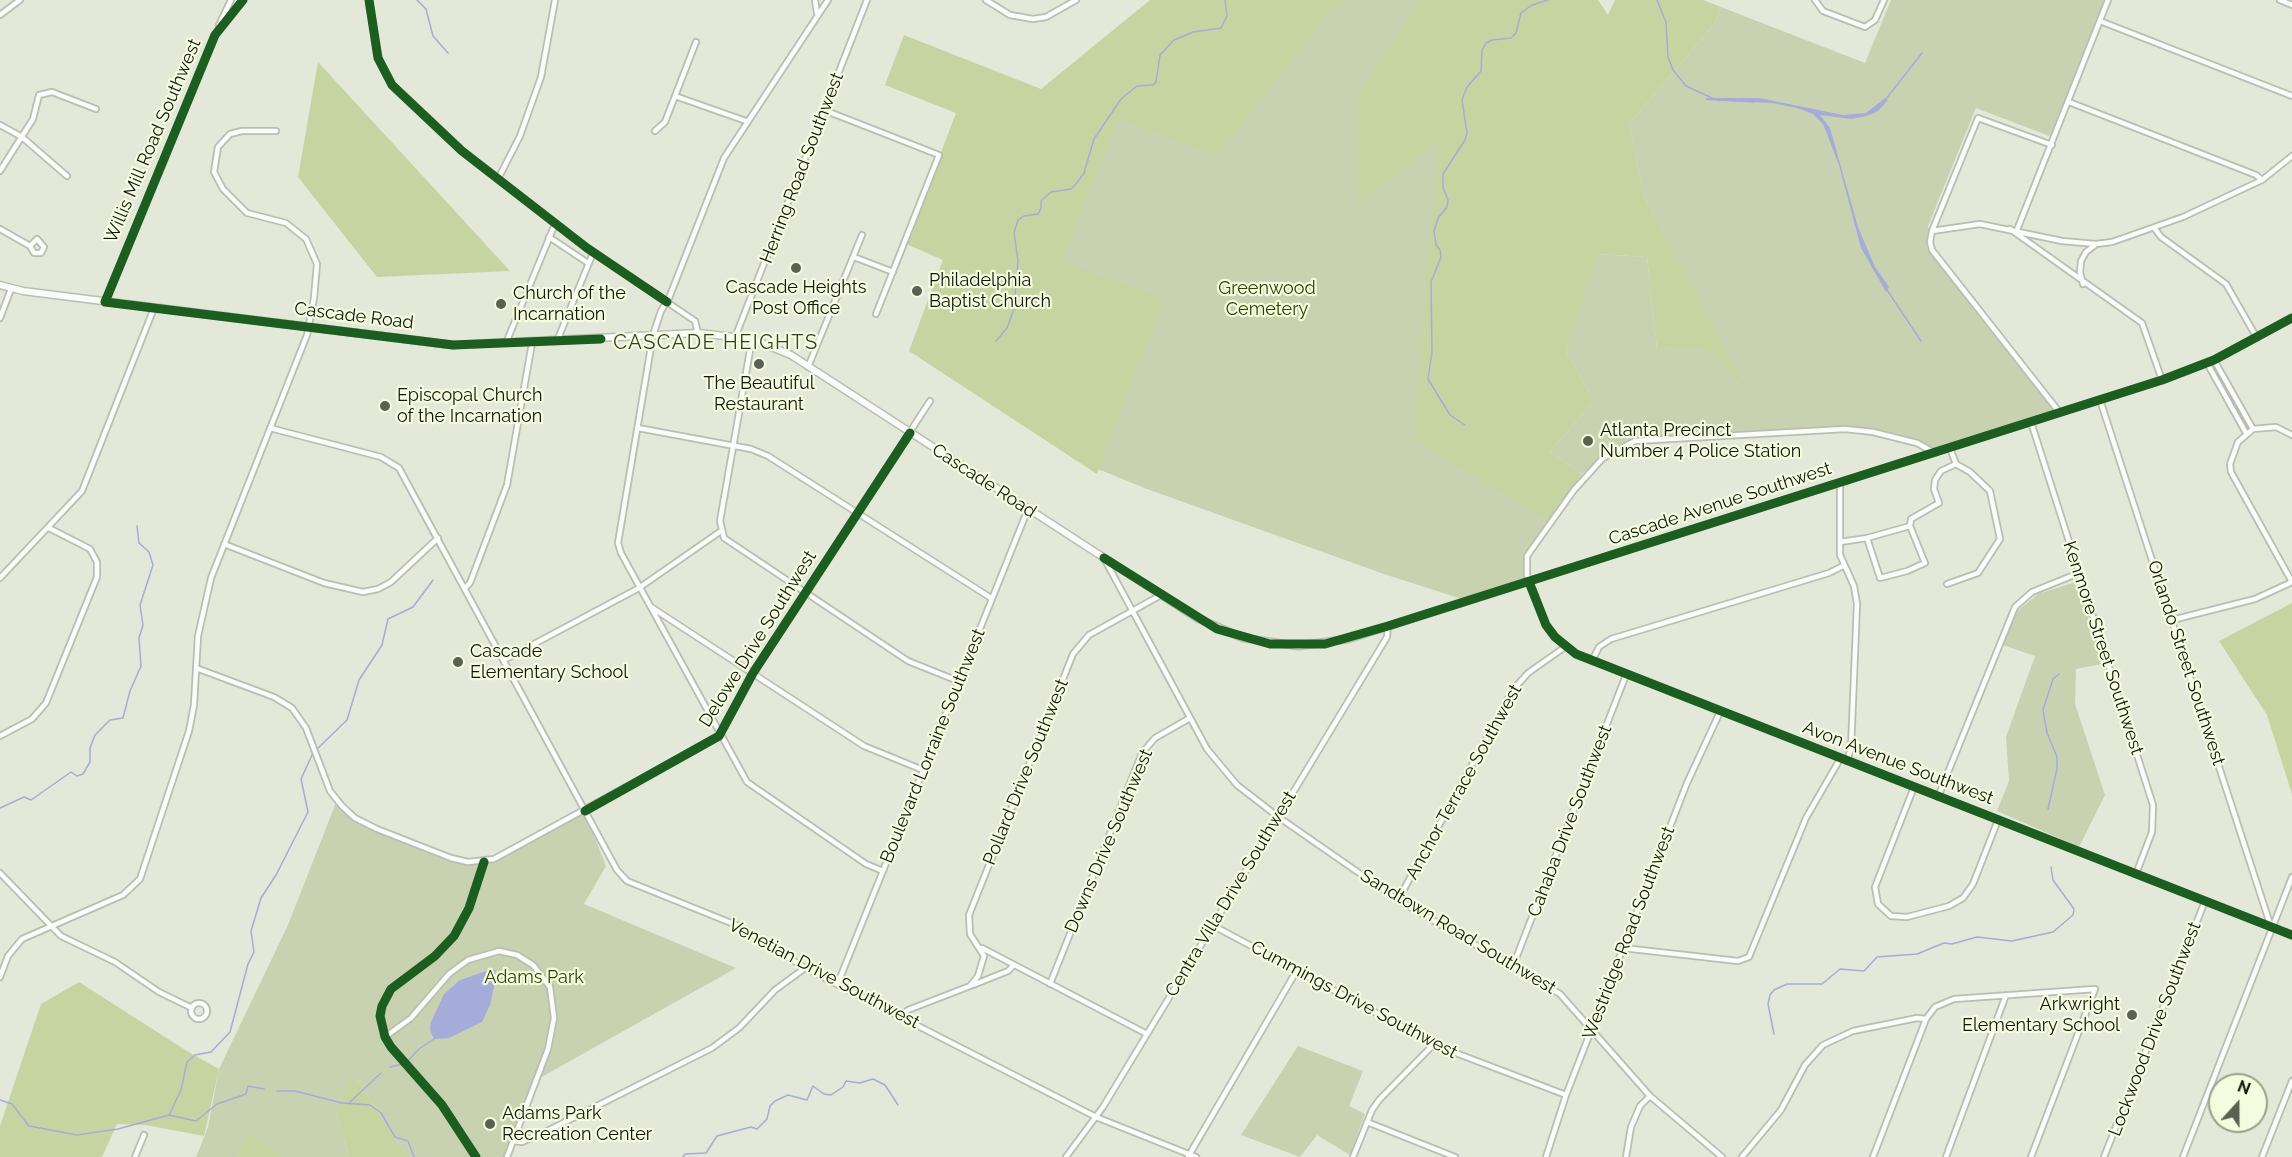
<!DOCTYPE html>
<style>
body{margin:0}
#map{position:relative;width:2292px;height:1157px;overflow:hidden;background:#e3e8d8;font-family:Raleway,sans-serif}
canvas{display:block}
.north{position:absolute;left:2208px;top:1073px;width:60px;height:60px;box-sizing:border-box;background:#f3fcdf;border:2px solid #99a08b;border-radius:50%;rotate:21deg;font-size:16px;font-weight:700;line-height:24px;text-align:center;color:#13160c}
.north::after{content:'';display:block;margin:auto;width:21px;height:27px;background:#5c6053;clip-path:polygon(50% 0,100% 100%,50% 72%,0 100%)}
</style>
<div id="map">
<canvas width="2292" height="1157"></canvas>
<div class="north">N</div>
</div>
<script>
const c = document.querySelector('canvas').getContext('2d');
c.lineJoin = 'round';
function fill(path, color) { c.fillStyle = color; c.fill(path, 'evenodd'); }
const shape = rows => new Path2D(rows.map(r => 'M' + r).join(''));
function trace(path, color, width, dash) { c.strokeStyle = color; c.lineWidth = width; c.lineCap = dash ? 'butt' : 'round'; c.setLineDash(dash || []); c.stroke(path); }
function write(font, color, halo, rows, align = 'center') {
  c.font = font + ' Raleway,sans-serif'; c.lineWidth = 4.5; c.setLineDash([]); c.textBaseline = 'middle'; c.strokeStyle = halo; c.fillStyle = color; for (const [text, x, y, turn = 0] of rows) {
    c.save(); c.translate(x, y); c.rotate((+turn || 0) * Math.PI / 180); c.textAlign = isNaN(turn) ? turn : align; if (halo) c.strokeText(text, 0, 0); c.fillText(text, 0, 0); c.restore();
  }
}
fill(shape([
 [1263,0,1472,0,1437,116,1561,508,1527,556,1529,582,1468,601,1384,574,1147,489,1076,460,1040,274,1103,112],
 [1891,0,2106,0,2052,137,1976,108,1928,226,1933,252,2063,412,1930,453,1916,445,1862,430,1643,440,1610,452,1582,474,1549,452,1594,401,1566,352,1596,254,1647,257,1657,349,1706,347,1747,392,1644,197,1629,124,1714,24,1721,7,1865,63],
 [2079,581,2107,663,2076,669,2075,704,2105,795,2079,847,1997,811,2009,781,2006,737,2035,656,2003,645,2015,613,2038,594],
 [337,800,350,817,407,844,466,861,486,863,585,813,606,866,584,904,736,968,538,1079,507,1157,407,1157,357,1080,336,1111,349,1157,281,1157,249,1134,238,1157,196,1157,208,1127,219,1069,288,925],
 [1298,1046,1363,1071,1349,1106,1365,1114,1350,1155,1317,1135,1300,1157,1241,1135]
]), '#c8d2b1');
fill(shape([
 [1150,0,1348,0,1330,11,1218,156,1118,119,1062,261,1164,299,1097,474,909,351,943,260,906,244,956,113,885,85,904,35,1041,89],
 [1421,0,1598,0,1608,15,1615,0,1703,0,1721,7,1714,24,1629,124,1644,197,1749,394,1706,348,1657,349,1647,257,1597,254,1566,352,1594,401,1549,452,1582,474,1549,521,1413,439,1438,142,1358,205,1357,97],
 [318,62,510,271,377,277,298,177],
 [2292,603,2292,794,2267,715,2219,641],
 [79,982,190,1053,219,1069,204,1136,146,1125,117,1124,102,1157,0,1157,0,1126,41,1004],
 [349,1079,357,1080,407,1157,349,1157,336,1111],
 [249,1133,281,1155,281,1157,238,1157]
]), '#c6d4a1');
fill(shape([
 [1706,98,1759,98,1843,115,1866,113,1885,98,1888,100,1878,111,1867,116,1851,119,1820,115,1830,128,1858,227,1875,267,1889,287,1886,292,1861,248,1839,165,1823,124,1813,114,1797,108,1772,103,1706,100],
 [492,969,495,970,496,977,490,1005,482,1022,449,1038,434,1039,430,1030,431,1022,444,994,460,980]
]), '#a5acd9');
trace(shape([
 [417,0,426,9,433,36,448,53],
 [1657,0,1666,22,1668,57,1673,70,1686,86,1712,98],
 [1886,99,1922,53],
 [1719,100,1754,102],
 [1887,290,1921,341],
 [996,341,1007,328,1014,309,1018,260,1014,233,1018,220,1024,216,1038,214,1041,208,1041,201,1051,192,1071,189,1076,184,1084,173,1094,139,1121,99,1137,86,1153,85,1156,82,1160,55,1174,40,1193,32,1221,28,1227,16,1225,0],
 [1465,425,1450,415,1428,379,1432,352,1431,282,1441,257,1440,250,1436,245,1434,231,1438,218,1447,207,1448,200,1443,187,1443,174,1465,140,1467,133,1462,100,1467,87,1481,71,1482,50,1486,43,1492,40,1511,38,1516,33,1521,13,1532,5,1548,0],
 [316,750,347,720,359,680,382,645,388,619,413,607,433,580],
 [0,808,24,797,31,800,71,772,77,776,83,774,90,762,90,748,95,735,110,720,123,718,130,691,141,666,139,638,143,625,140,605,153,565,149,552,139,543,137,526],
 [2048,809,2057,769,2057,757,2047,733,2043,710,2053,679,2059,674],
 [1774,1034,1768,1004,1770,995,1774,990,1787,984,1822,984,1840,969,1864,971,1877,957,1917,954,1944,943,1952,944,1977,937,2012,941,2053,932,2073,915,2074,909,2053,880,2051,867],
 [407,1062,419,1049,434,1039],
 [390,1067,403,1064],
 [277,1091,295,1091,342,1103,370,1105,381,1113,395,1137,408,1141,414,1157],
 [0,1100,12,1104,29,1126,77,1135,118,1129,169,1115,196,1121,217,1104,246,1094,248,1086,264,1089],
 [350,1102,381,1073],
 [169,1115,181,1090,187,1062,195,1055,211,1052,230,1032,248,964,254,952,251,931,261,898,276,875,308,812,301,779,313,753],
 [683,1157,685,1154,706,1153,717,1136,751,1127,757,1129,767,1119,770,1106,775,1101,788,1095,807,1100,813,1086,824,1094,831,1095,843,1087,846,1081,860,1083,873,1079,885,1085,898,1105]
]), '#a5acd9', 1.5);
const minor = shape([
 [369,0,378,58,392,85,462,151,587,248,695,321,698,333],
 [815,0,817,13],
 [828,0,724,158,669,298,661,311,653,335,618,543,621,553,747,782,866,864,883,871],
 [986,0,1010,15,1033,19,1046,17,1076,0],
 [1815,0,1823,11,1865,27,1875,20,1884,0],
 [2280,0,2292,5],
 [0,15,20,0],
 [2100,21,2292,96],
 [219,25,231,0],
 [675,96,746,121],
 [2069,102,2256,175,2262,180],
 [824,110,939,155,876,314],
 [0,125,22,137,67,176],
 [655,131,665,122,696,42],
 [2052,145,1978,118,1932,231,1930,242,1932,250,2060,413],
 [0,171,33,119,39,95,52,92,96,109],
 [498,179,520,136,541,77,555,0],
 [0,229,30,246,34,253,41,253,44,247,37,239,30,246],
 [2010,229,2142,323,2162,380],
 [2155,229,2161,237,2226,284,2257,338],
 [2017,230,2108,0],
 [1932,231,1980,224,2062,241,2096,244,2112,242,2183,217,2262,180,2292,156],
 [549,237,588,263],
 [854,257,893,272],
 [2083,284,2080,272,2081,261,2086,252,2095,245],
 [105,302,215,35,243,0],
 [0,318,11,289],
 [736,335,867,0],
 [752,339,720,521,724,538,908,661,958,681],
 [557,341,593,253],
 [506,343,555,224],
 [2214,360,2253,429],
 [2207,363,2246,433],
 [808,367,862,235],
 [2100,400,2271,927],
 [2031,422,2153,805,2152,832,2136,874],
 [270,428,381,457,399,468,617,870,627,881,741,927,805,968,1096,1117,1196,1157],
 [638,428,751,449,768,456,991,598],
 [2292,435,2276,427,2253,429,2238,442,2230,464,2231,472,2292,582],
 [1935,453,1917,443,1873,432,1845,429,1635,441,1603,458,1574,490,1527,556,1527,575,1546,625,1555,637,1576,654,2292,935],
 [1840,483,1840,555,1854,586,1857,604,1851,748,1847,761],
 [1867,538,1880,578,1907,571,1925,563,1910,526],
 [1840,542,1867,538,1910,526,1911,519,1939,503,1934,489,1935,480,1941,471,1956,464],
 [224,544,324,583,363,592,378,589,391,582,438,538],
 [1105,560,1207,749,1237,785,1277,816,1398,900,1560,994,1650,1096,1722,1157],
 [0,578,82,491,154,308],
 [1947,584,1978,573,2000,539,1990,491,1970,472,1956,464,1950,448],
 [465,588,470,583,507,485,532,343],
 [651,607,864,746,923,770],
 [2172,620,2255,599,2292,582],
 [504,660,639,588,721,531],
 [1592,661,1599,647,1611,639,1829,573,1843,566],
 [196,668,274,697,292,708,306,728,330,791,342,806,355,818,377,829,451,858,468,862,494,859,719,736,753,673,930,401],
 [0,736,32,719,46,703,97,577,97,562,90,549,49,528],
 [1914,787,1875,887,1878,904,1891,916,1907,917,1949,906,1963,898,1973,884,1998,820],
 [1938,797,2015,607,2032,592,2079,573],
 [0,873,61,936,115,962,159,992,192,1008],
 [1398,900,1513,690,1528,673,1565,647],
 [1212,925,1440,1047,1566,1095],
 [982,948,1147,1034],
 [1623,948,1738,961,1749,957,1806,818,1840,759],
 [1513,966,1626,675],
 [0,977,8,956,22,939,123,895,140,879,189,731,194,705,198,636,211,578,307,335,314,298,317,264,306,239,286,223,247,213,223,189,214,172,218,147,230,134,242,131,276,131],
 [838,983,1028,509],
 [1050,984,1142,753,1155,738,1190,718],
 [973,985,1008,971,1014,965],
 '191 1011a8 8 0 1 1 16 0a8 8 0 1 1-16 0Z',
 [901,1015,908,1010,970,986,978,976,984,956,970,934,969,915,1073,654,1089,635,1161,595],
 [385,1037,411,1018,449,974,468,960,499,951,517,955,533,965,550,987,554,1018,548,1049,507,1157],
 [1367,1122,1455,1157],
 [513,1141,522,1142,547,1131,712,1048,739,1028,775,990,805,968],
 [135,1157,144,1135],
 [476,1157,442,1105,391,1047,385,1037,380,1016,382,1006,391,989,435,956,454,936,469,908,484,862],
 [1066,1157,1103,1107,1387,637,1388,626],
 [1188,1157,1297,970],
 [1353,1157,1372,1110,1379,1100,1434,1044],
 [1546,1157,1566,1095,1687,783,1720,712],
 [1626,1157,1631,1127,1640,1106,1650,1096],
 [1742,1157,1781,1110,1805,1065,1823,1045,1853,1031,1917,1018,1926,1019],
 [1873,1157,1926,1019,1935,1007,1954,999,2095,989,2031,1157],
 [1946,1157,2006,995],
 [2104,1157,2205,901],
 [2183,1157,2292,877],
 [2262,1157,2292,1081]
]);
const major = shape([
 [0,285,23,291,453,345,698,333,752,339,791,355,1197,618,1243,638,1298,646,1348,639,2162,380,2214,360,2292,318]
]);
trace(minor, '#babeb2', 8);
trace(major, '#babeb2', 9);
trace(minor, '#fbfcf9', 4.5);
trace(major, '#fbfcf9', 6);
trace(shape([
 [243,0,215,35,105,302,453,345,601,339],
 [369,0,378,58,392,85,462,151,587,248,667,302],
 [1104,558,1217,629,1270,644,1325,644,1388,626,2162,380,2214,360,2292,318],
 [1529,582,1546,625,1555,637,1576,654,2292,935],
 [585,811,719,736,753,673,910,433],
 [476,1157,442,1105,391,1047,385,1037,380,1016,382,1006,391,989,435,956,454,936,469,908,484,862]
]), '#1b5e20', 9);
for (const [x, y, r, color] of [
 [796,268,6,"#5c6053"],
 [917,291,6,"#5c6053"],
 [501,304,6,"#5c6053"],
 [759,364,6,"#5c6053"],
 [385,406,6,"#5c6053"],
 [1588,441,6,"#5c6053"],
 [458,662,6,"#5c6053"],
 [2132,1015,6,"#5c6053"],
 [490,1124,6,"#5c6053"]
]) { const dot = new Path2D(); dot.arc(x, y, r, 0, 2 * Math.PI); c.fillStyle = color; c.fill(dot); trace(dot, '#f3fcdf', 2); }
write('18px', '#13160c', '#f3fcdf', [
 ["Willis Mill Road Southwest",153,141,-67],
 ["Herring Road Southwest",802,168,-69],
 ["Cascade Road",354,316,7],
 ["Cascade Road",984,481,33],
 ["Cascade Avenue Southwest",1720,504,-18],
 ["Delowe Drive Southwest",758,639,-58],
 ["Kenmore Street Southwest",2103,648,72],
 ["Orlando Street Southwest",2186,663,72],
 ["Boulevard Lorraine Southwest",933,746,-68],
 ["Avon Avenue Southwest",1898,763,21],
 ["Pollard Drive Southwest",1026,772,-68],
 ["Anchor Terrace Southwest",1464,782,-61],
 ["Cahaba Drive Southwest",1570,821,-69],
 ["Downs Drive Southwest",1109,841,-67],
 ["Centra Villa Drive Southwest",1231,894,-59],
 ["Sandtown Road Southwest",1458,932,31],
 ["Westridge Road Southwest",1629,933,-69],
 ["Venetian Drive Southwest",824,974,28],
 ["Cummings Drive Southwest",1354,1000,28],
 ["Lockwood Drive Southwest",2155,1029,-69]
]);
write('18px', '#13160c', '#f3fcdf', [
 ["Philadelphia",929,281],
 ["Baptist Church",929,302],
 ["Cascade Heights",796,288,"center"],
 ["Post Office",796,309,"center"],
 ["Church of the",513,294],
 ["Incarnation",513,315],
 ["The Beautiful",759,384,"center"],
 ["Restaurant",759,405,"center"],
 ["Episcopal Church",397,396],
 ["of the Incarnation",397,417],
 ["Atlanta Precinct",1600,431],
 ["Number 4 Police Station",1600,452],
 ["Cascade",470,652],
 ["Elementary School",470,673],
 ["Arkwright",2120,1005,"right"],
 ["Elementary School",2120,1026,"right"],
 ["Adams Park",502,1114],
 ["Recreation Center",502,1135]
], 'left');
write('18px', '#344103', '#f3fcdf', [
 ["Greenwood",1267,289],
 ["Cemetery",1267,310],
 ["Adams Park",534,978]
]);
c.letterSpacing = '1.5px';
write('20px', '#383e27', '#f3fcdf', [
 ["CASCADE HEIGHTS",716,343]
]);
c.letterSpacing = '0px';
</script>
